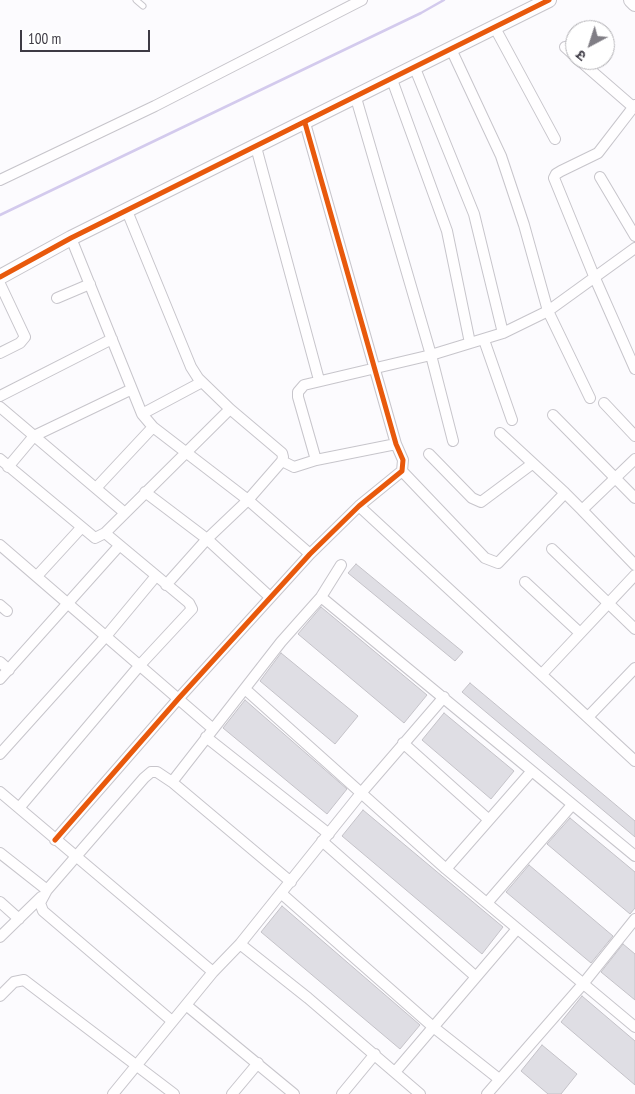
<!DOCTYPE html>
<meta charset="utf-8">
<style>
body{margin:0}
#map{position:relative;width:635px;height:1094px;overflow:hidden;background:#fcfbfe;font-family:"PT Sans Narrow","Noto Sans Devanagari",sans-serif}
canvas{display:block}
.north{position:absolute;left:565px;top:20px;width:50px;height:50px;box-sizing:border-box;background:#fff;border:1px solid #b1b0b4;border-radius:50%;rotate:220deg;font-size:14px;font-weight:700;line-height:20px;text-align:center;color:#3d3a44}
.north::after{content:'';display:block;margin:auto;width:18px;height:22px;background:#807e85;clip-path:polygon(50% 0,100% 100%,50% 72%,0 100%)}
.scale{position:absolute;left:20px;top:30px;width:130px;height:22px;box-sizing:border-box;border:2px solid #3d3a44;border-top:0;padding-left:6px;font-size:15px;line-height:18px;white-space:nowrap;color:#3d3a44;-webkit-text-stroke:4px #fff;paint-order:stroke}
</style>
<div id="map">
<canvas width="635" height="1094"></canvas>
<div class="north">उ</div>
<div class="scale">100 m</div>
</div>
<script>
const c = document.querySelector('canvas').getContext('2d');
c.lineJoin = 'round';
const shape = rows => new Path2D(rows.map(r => 'M' + r).join(''));
function trace(path, color, width, dash) { c.strokeStyle = color; c.lineWidth = width; c.lineCap = dash ? 'butt' : 'round'; c.setLineDash(dash || []); c.stroke(path); }
function fill(path, color) { c.fillStyle = color; c.fill(path, 'evenodd'); }
trace(shape([
 [0,215,421,13,444,0]
]), '#d3caed', 2.5);
const building = shape([
 [356,564,463,652,455,661,348,573,356,564],
 [321,607,427,695,404,723,298,634,321,607],
 [281,653,358,716,335,744,260,681,281,653],
 [470,683,635,821,635,837,462,692,470,683],
 [245,700,347,789,327,814,223,728,245,700],
 [444,713,514,771,491,799,422,740,444,713],
 [363,810,503,927,482,954,342,836,363,810],
 [570,818,635,872,635,908,630,914,547,844,570,818],
 [529,865,613,936,591,963,506,892,529,865],
 [282,906,420,1025,400,1049,261,932,282,906],
 [623,944,635,954,635,1000,601,972,623,944],
 [582,996,635,1041,635,1085,561,1022,582,996],
 [542,1045,577,1074,561,1094,548,1094,521,1071,542,1045]
]);
fill(building, '#dfdee4');
trace(building, '#c4c2c8', 1);
const lane = shape([
 [136,0,143,6]
]);
const street = shape([
 [495,28,555,139],
 [565,47,575,56],
 [451,49,501,156,524,225,548,311,590,398],
 [579,60,633,107],
 [414,66,474,214,503,333],
 [391,77,447,231,470,343],
 [356,98,431,355,453,441],
 [635,105,598,153,561,171,556,174,554,178,594,276,635,369],
 [256,147,319,380],
 [600,177,635,236],
 [0,180,155,106,362,0],
 [127,211,191,367,198,378,230,409,282,453,283,457,282,461,248,500,207,539,166,585],
 [71,238,142,414,153,427,248,500,310,554],
 [0,284,25,337,20,343,0,353],
 [57,298,90,284],
 [484,340,512,420],
 [0,396,112,339],
 [604,403,635,436],
 [0,407,125,513],
 [142,414,202,382],
 [553,415,635,498],
 [500,433,565,493],
 [429,454,472,498,481,502,532,464],
 [0,459,95,538,105,533,230,409],
 [316,460,396,444],
 [282,461,294,467,316,460,298,397,298,392,304,385,431,355,503,333,548,311,635,248],
 [8,467,34,436,130,390],
 [402,471,485,558,498,563,565,493,582,510,635,459],
 [96,488,153,427],
 [145,492,207,539,270,597],
 [359,506,635,761],
 [582,510,635,565],
 [0,545,212,728],
 [552,549,635,629],
 [37,576,81,528],
 [525,582,580,633],
 [321,597,635,856],
 [0,605,7,611],
 [0,662,9,670],
 [542,674,635,575],
 [0,679,119,546],
 [245,689,446,869,635,1027],
 [588,717,635,668],
 [206,737,329,834],
 [403,743,489,820],
 [0,754,107,635,156,576],
 [172,782,281,642,321,597,341,565],
 [0,792,213,972],
 [19,808,140,665,192,609,189,603,105,533],
 [55,840,179,698,310,554,359,506,402,471,403,460,396,444,305,123],
 [322,841,475,976],
 [0,853,47,890],
 [446,869,531,772],
 [282,894,432,1026,499,1079],
 [0,902,19,919],
 [487,903,572,805],
 [0,937,41,897],
 [240,944,308,998,420,1094],
 [0,996,14,982,24,980,174,1094],
 [186,1005,294,1094],
 [172,1021,43,911,40,903,47,890,144,778,151,772,157,772,172,782,291,882],
 [395,1072,517,929],
 [113,1094,213,972,240,944,362,792,444,697],
 [232,1094,258,1063],
 [342,1094,375,1054],
 [487,1094,583,984,635,919]
]);
const secondary = shape([
 [631,0,635,4],
 [0,277,71,238,549,0]
]);
trace(lane, '#c7c5cb', 7);
trace(street, '#c7c5cb', 12);
trace(secondary, '#c7c5cb', 16);
trace(lane, '#fffeff', 5);
trace(street, '#fffeff', 10);
trace(secondary, '#fffeff', 14);
trace(shape([
 [0,277,71,238,549,0],
 [55,840,179,698,310,554,359,506,402,471,403,460,396,444,305,123]
]), '#e8590c', 5);
</script>
